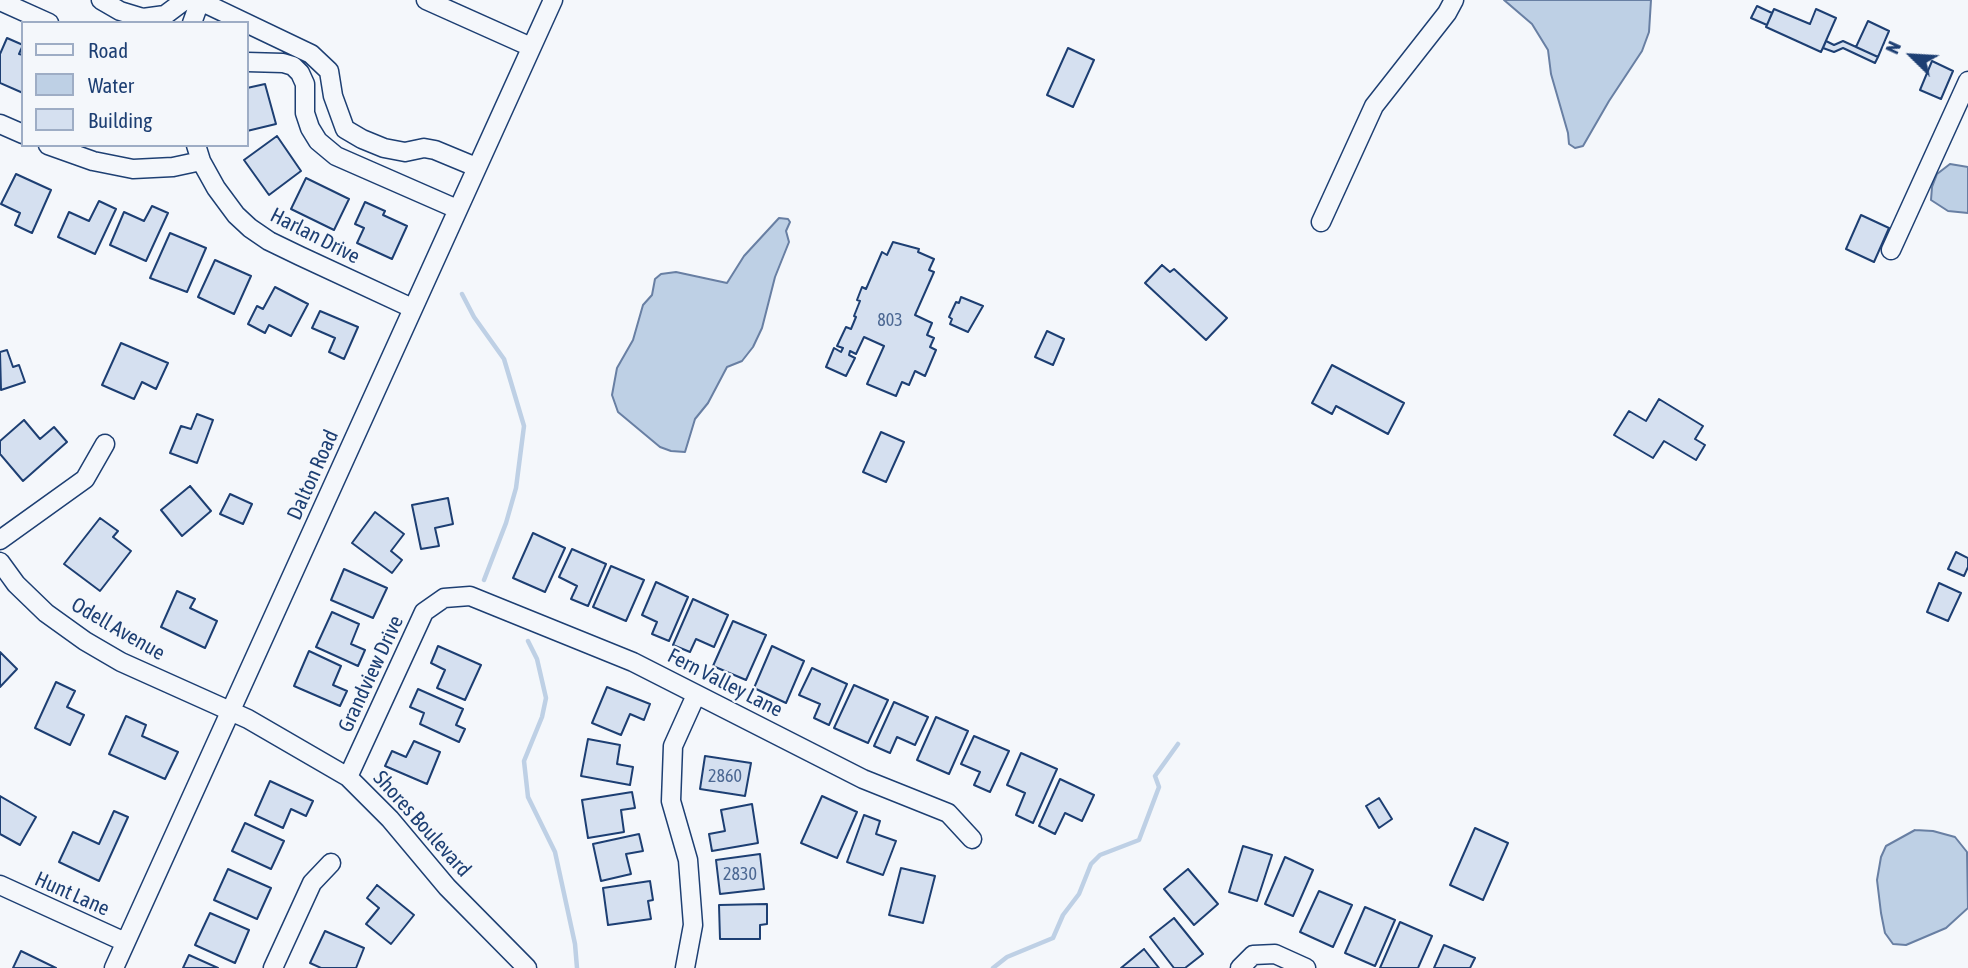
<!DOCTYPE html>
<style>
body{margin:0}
#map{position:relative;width:1968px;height:968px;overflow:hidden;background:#f4f7fb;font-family:"Asap Condensed",sans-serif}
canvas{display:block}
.legend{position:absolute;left:21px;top:21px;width:228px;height:126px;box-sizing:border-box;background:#f4f7fb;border:2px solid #9eadc5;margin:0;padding:9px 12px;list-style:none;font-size:21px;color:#1d3f73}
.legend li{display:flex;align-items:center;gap:14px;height:35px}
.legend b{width:35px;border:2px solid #9eadc5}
.north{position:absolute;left:1877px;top:21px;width:70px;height:70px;-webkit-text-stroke:5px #f4f7fb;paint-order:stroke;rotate:294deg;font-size:19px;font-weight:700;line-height:28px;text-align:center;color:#1d3f73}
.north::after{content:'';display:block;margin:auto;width:24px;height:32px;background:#1d3f73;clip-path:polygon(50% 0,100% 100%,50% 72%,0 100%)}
</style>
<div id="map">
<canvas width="1968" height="968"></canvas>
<ul class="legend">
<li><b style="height:9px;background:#f4f7fb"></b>Road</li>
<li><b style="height:19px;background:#bed0e5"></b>Water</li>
<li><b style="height:19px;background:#d5e0f0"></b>Building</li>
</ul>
<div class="north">N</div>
</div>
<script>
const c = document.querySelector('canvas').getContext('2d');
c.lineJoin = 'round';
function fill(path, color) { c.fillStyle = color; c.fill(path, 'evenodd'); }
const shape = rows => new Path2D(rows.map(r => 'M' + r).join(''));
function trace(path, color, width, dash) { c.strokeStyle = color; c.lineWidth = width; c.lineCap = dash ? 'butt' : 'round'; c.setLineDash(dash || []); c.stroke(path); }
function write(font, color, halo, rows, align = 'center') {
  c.font = font + ' "Asap Condensed",sans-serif'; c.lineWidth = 5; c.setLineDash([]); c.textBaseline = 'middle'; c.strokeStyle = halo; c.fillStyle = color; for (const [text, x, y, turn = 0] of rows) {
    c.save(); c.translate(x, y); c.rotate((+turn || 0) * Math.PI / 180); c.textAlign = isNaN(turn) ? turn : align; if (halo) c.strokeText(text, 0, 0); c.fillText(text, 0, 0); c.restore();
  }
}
const water = shape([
 [1504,0,1651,0,1649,32,1642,51,1609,101,1583,146,1575,148,1569,144,1568,133,1551,74,1548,50,1532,24,1504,0],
 [1950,164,1968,167,1968,213,1948,211,1931,200,1932,187,1937,174,1950,164],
 [779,218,788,219,790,222,786,231,789,242,775,277,762,328,753,347,742,361,727,367,708,403,695,419,685,452,671,451,660,447,618,412,612,395,617,368,633,340,643,305,652,295,655,279,661,274,676,272,727,283,744,256,779,218],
 [1915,830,1933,831,1955,837,1967,852,1968,908,1946,928,1906,945,1893,944,1885,933,1881,913,1877,880,1881,857,1886,846,1915,830]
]);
fill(water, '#bed0e5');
trace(water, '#687fa3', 2);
trace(shape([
 [462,294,474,317,504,359,524,426,516,488,506,523,484,580],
 [528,641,537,659,546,698,542,717,524,761,528,797,555,852,575,944,577,968],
 [993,968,1007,957,1053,938,1063,915,1079,894,1091,864,1100,855,1139,840,1159,787,1155,776,1178,744]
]), '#bed0e5', 4.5);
const building = shape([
 [1757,6,1772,13,1767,25,1751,18,1757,6],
 [1774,9,1810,24,1816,9,1836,18,1821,52,1766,27,1774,9],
 [1868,21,1889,31,1878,57,1856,47,1868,21],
 [7,38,23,45,19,54,23,55,23,93,0,83,0,54,7,38],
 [1826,41,1834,45,1843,41,1878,57,1875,63,1843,48,1834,52,1823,48,1826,41],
 [1068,48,1094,60,1073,107,1047,95,1068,48],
 [1932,61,1953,71,1941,99,1920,90,1932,61],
 [265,84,276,124,247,131,247,88,265,84],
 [277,136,301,171,269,195,244,160,277,136],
 [16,174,51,190,32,233,15,225,20,213,1,204,16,174],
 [306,178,349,199,334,230,291,209,306,178],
 [99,201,116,209,95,254,58,237,69,212,89,221,99,201],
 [365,202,385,211,383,215,407,226,392,259,357,243,364,228,355,224,365,202],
 [152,206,168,213,146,261,110,245,124,212,144,221,152,206],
 [1861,215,1889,228,1874,262,1846,249,1861,215],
 [170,233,206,248,187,292,150,278,170,233],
 [893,242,919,249,918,252,934,259,929,270,934,272,915,315,932,323,927,335,934,338,930,347,936,350,925,376,915,371,909,385,902,382,896,396,867,384,884,346,864,337,856,354,850,351,849,355,855,358,846,376,826,367,834,348,841,352,843,348,837,346,846,327,851,329,856,317,854,316,860,301,857,300,862,287,866,289,882,252,887,255,893,242],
 [215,260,251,276,234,314,198,297,215,260],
 [1162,265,1170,272,1174,269,1227,318,1206,340,1145,283,1162,265],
 [275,287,308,304,291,336,269,325,265,333,248,324,257,306,263,309,275,287],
 [961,297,983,306,968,332,950,324,952,319,949,317,956,302,959,303,961,297],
 [320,311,358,327,344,359,329,352,335,338,312,328,320,311],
 [1047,331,1064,339,1053,365,1035,357,1047,331],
 [121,343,168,363,156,389,142,382,134,399,102,385,121,343],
 [7,350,13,367,19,365,25,382,1,390,0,352,7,350],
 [1332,365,1404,403,1388,434,1336,406,1332,414,1312,403,1332,365],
 [1659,399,1703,426,1695,439,1705,445,1696,460,1664,441,1653,458,1614,435,1629,411,1646,421,1659,399],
 [197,414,213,420,197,463,170,453,181,426,191,429,197,414],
 [24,420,40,439,54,427,67,442,23,481,0,454,0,441,24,420],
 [881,432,904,442,886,482,863,472,881,432],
 [190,486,211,511,182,536,161,510,190,486],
 [230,494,252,504,243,524,220,514,230,494],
 [448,498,453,524,435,528,439,546,421,549,412,505,448,498],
 [375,512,404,534,391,551,402,560,392,573,352,543,375,512],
 [100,518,118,531,113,537,131,551,100,591,64,564,100,518],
 [533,533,565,548,545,592,513,578,533,533],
 [572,549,606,564,588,606,571,599,577,586,559,577,572,549],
 [1956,552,1968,558,1968,567,1964,576,1948,569,1956,552],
 [611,566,644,580,626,621,593,607,611,566],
 [344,569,387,588,373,618,331,600,344,569],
 [656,582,688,597,669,641,652,634,657,622,642,615,656,582],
 [1939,583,1961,593,1948,621,1927,612,1939,583],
 [177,591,195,599,190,608,217,621,205,648,161,627,177,591],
 [693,599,728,615,714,647,696,639,690,652,673,645,693,599],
 [332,612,359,624,351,644,365,650,358,666,316,647,332,612],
 [733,621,766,635,746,680,713,666,733,621],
 [438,646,481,665,465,700,437,688,445,670,431,663,438,646],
 [772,646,804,661,786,703,754,688,772,646],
 [309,651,341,666,333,685,347,691,340,706,294,686,309,651],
 [0,652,17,669,0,687,0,652],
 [812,668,847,684,829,725,814,718,820,704,799,695,812,668],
 [56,682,75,691,67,707,84,715,70,745,35,728,56,682],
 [854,685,888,700,868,743,834,728,854,685],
 [607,687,650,704,644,720,630,714,621,735,592,723,607,687],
 [418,689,463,709,456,725,465,729,459,742,420,724,424,713,410,707,418,689],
 [894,702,928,717,915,745,897,737,890,753,874,746,894,702],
 [126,716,146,725,142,736,178,752,165,779,109,754,126,716],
 [936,717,968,731,949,774,917,760,936,717],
 [974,736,1009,751,990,792,974,785,980,772,961,764,974,736],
 [588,739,620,745,617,764,633,767,630,785,581,776,588,739],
 [414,741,440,752,427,784,385,766,392,751,406,757,414,741],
 [1021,753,1057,769,1033,823,1016,815,1025,793,1007,785,1021,753],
 [705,756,751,763,745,796,700,789,705,756],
 [1060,779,1094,795,1082,821,1065,813,1055,834,1039,826,1060,779],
 [270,781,313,801,306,816,291,809,283,828,255,815,270,781],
 [632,792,635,808,621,810,624,832,588,838,582,800,632,792],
 [0,796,36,817,20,845,0,834,0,796],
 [822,796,857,812,837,858,801,843,822,796],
 [1379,798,1392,819,1379,828,1366,806,1379,798],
 [752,804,758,843,712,851,709,834,725,831,721,810,752,804],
 [114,811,128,817,99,881,59,862,73,832,99,844,114,811],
 [864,815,880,821,876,834,896,841,883,875,847,862,864,815],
 [245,823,284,841,271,869,232,851,245,823],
 [1475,828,1508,843,1483,900,1450,885,1475,828],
 [639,834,643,851,626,854,631,874,601,881,593,844,639,834],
 [1243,846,1272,855,1257,901,1229,892,1243,846],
 [760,854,764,889,720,894,716,860,760,854],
 [1285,857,1313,870,1293,916,1265,904,1285,857],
 [901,868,935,876,923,923,889,915,901,868],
 [228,869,271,888,257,919,214,900,228,869],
 [1188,869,1218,904,1194,925,1164,889,1188,869],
 [650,881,653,900,648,901,651,919,608,925,603,888,650,881],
 [377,885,414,915,391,944,366,924,379,908,367,898,377,885],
 [1319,891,1352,905,1333,947,1300,932,1319,891],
 [767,904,767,924,760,925,760,939,720,939,719,905,767,904],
 [1365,907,1395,920,1375,966,1345,953,1365,907],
 [210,913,249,930,235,963,195,945,210,913],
 [1174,918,1203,954,1185,968,1174,968,1150,937,1174,918],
 [1400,922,1432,936,1418,968,1380,968,1400,922],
 [325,931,364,948,356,968,321,968,310,963,325,931],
 [1444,945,1475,958,1470,968,1434,968,1444,945],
 [1144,949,1159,968,1121,968,1144,949],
 [21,951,56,968,13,968,21,951],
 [189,955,218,968,183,968,189,955]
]);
fill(building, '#d5e0f0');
trace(building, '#1d3f73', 2);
const minor = shape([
 [101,0,120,11,143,18,165,15,185,0],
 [426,0,531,47],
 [0,1,49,23],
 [192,23,200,1,311,54,329,71,333,96,345,129,362,139,384,148,405,152,424,148,435,150,476,167],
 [247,62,283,63,293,66,300,73,305,84,305,113,310,128,318,141,336,156,457,209],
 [0,124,23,134],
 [48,145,93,161,133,169,173,167,201,161],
 [196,145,201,161,216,188,236,215,250,228,269,241,300,256,412,308],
 [1321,222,1374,106,1447,13,1454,0],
 [1891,250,1968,81],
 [0,540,85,479,105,444],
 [0,562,16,584,46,613,85,641,121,662,248,719,348,777,390,819,447,887,527,968],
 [348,777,424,612,444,598,470,596,633,662,863,779,948,813,972,839],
 [0,885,125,942],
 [114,968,553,0],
 [273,968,312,883,331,863],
 [685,968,693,925,688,860,671,801,673,746,696,695],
 [1240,968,1253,955,1275,954,1306,968]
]);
trace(minor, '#1d3f73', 21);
trace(minor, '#f4f7fb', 18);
write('18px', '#4b6792', null, [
 ["803",890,320],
 ["2860",725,776],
 ["2830",740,874]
]);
write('21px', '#1d3f73', '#f4f7fb', [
 ["Harlan Drive",315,236,27],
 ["Dalton Road",313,475,-66],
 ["Odell Avenue",118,629,30],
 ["Grandview Drive",371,674,-65],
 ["Fern Valley Lane",725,683,27],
 ["Shores Boulevard",422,824,48],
 ["Hunt Lane",72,894,24]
]);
</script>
